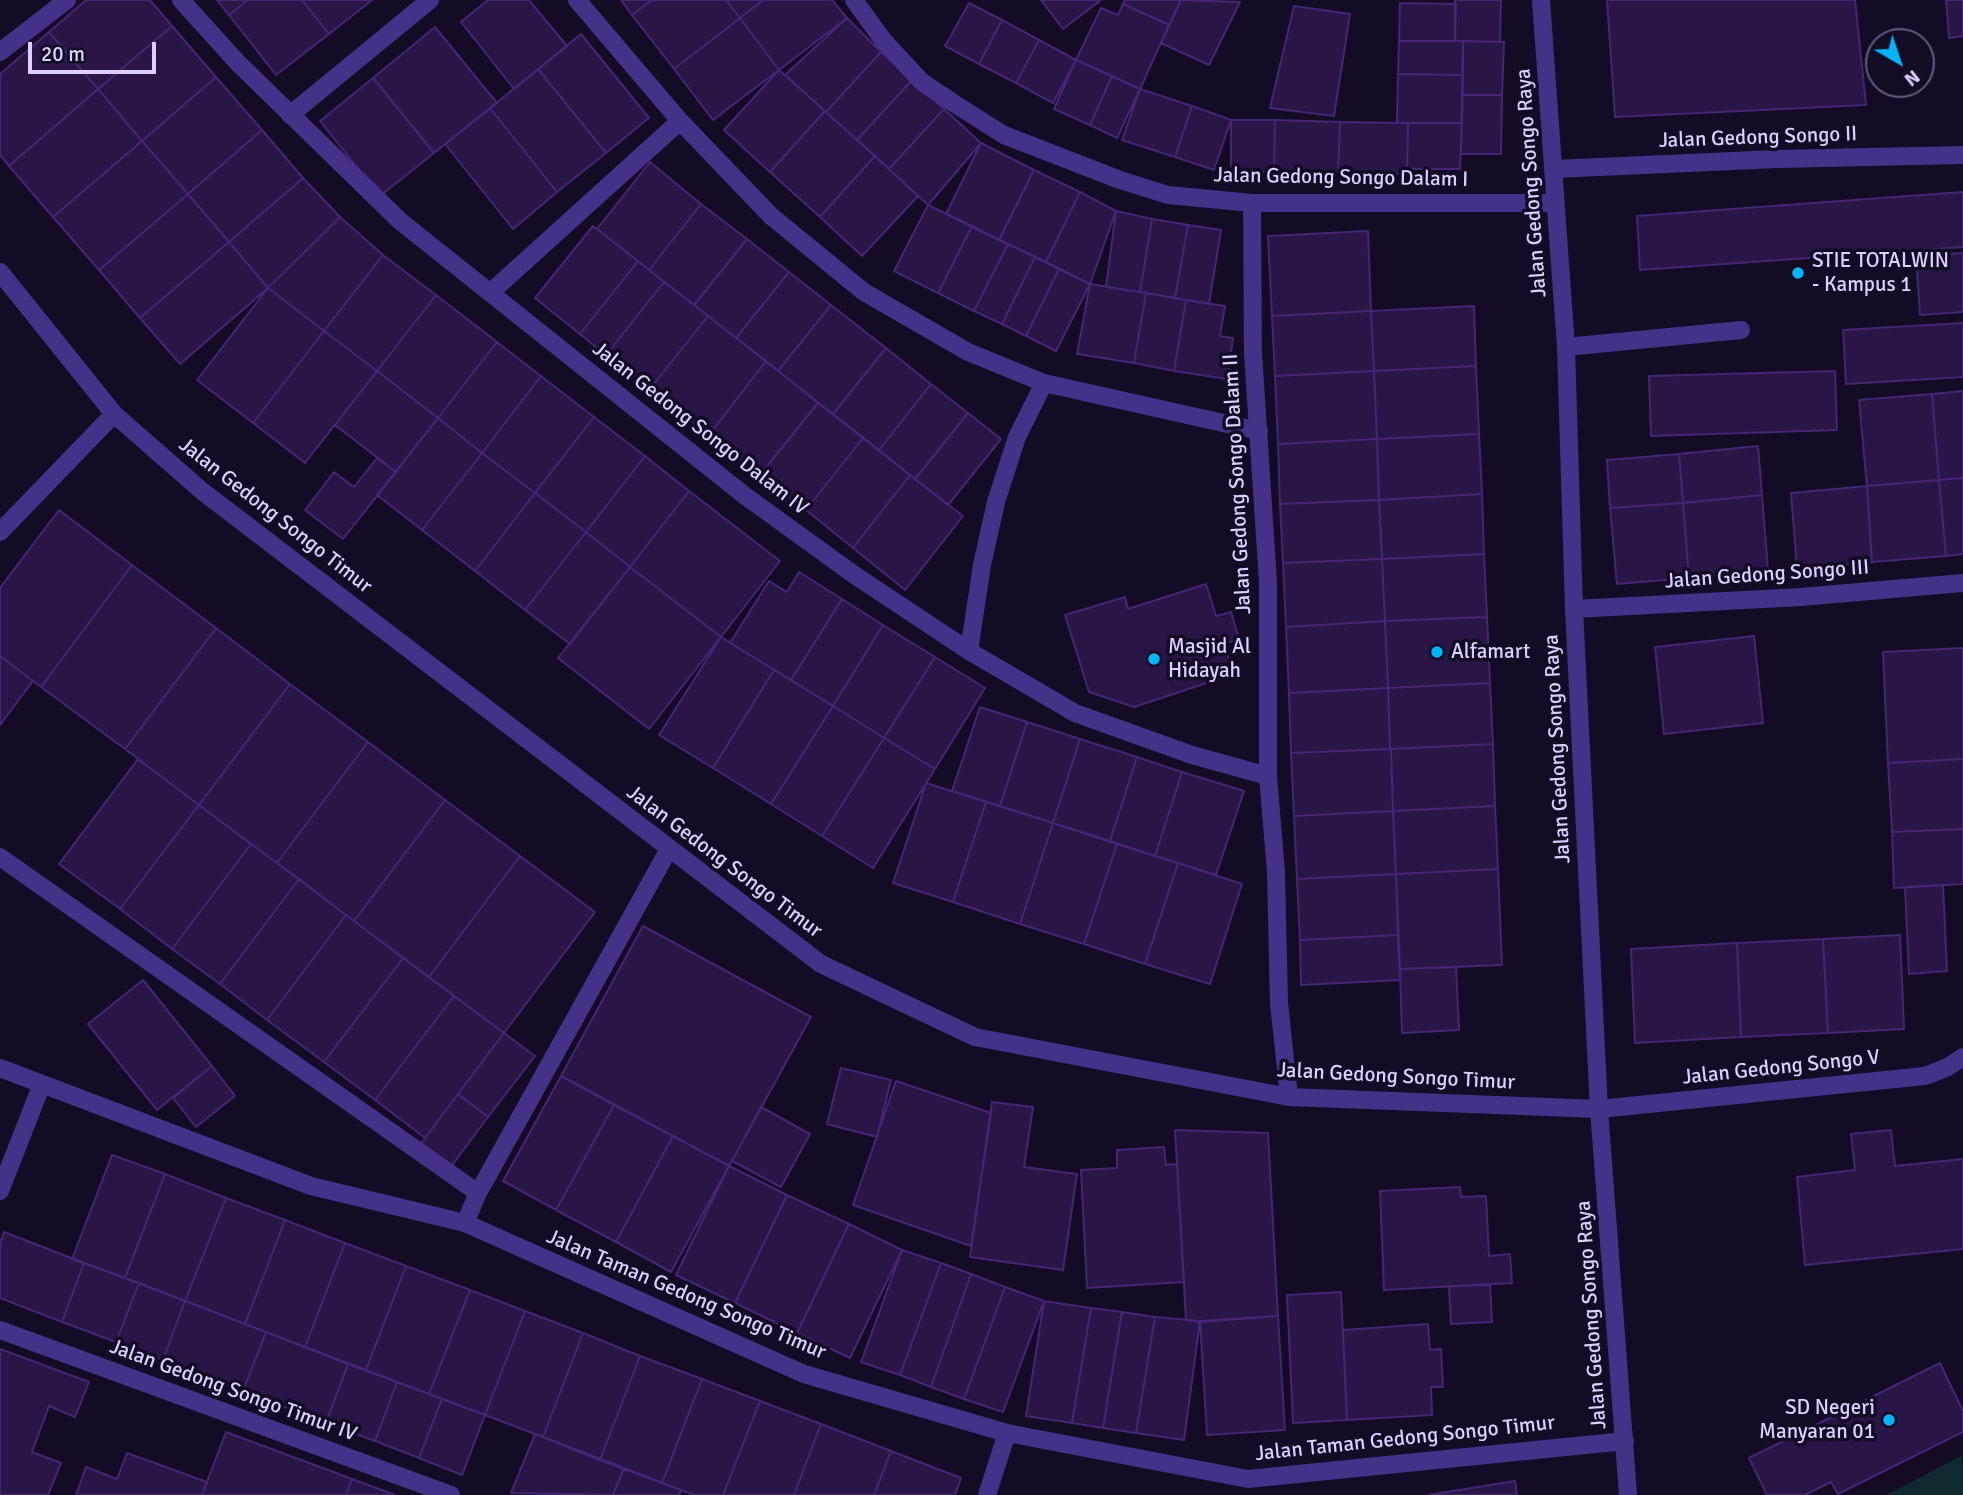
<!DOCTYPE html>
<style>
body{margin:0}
#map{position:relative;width:1963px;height:1495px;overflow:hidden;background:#140c24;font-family:Signika,sans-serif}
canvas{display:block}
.north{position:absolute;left:1865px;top:28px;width:70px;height:70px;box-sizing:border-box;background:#140c24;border:2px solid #645a7c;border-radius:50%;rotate:141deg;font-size:19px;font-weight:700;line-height:28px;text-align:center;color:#ddcfff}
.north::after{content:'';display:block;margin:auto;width:24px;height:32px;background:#00b5fa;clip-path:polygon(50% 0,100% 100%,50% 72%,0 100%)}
.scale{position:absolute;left:28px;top:42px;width:128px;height:32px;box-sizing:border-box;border:4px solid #ddcfff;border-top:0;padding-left:9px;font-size:21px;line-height:24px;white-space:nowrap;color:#ddcfff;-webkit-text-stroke:5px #140c24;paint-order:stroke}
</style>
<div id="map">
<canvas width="1963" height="1495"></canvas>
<div class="north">N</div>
<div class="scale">20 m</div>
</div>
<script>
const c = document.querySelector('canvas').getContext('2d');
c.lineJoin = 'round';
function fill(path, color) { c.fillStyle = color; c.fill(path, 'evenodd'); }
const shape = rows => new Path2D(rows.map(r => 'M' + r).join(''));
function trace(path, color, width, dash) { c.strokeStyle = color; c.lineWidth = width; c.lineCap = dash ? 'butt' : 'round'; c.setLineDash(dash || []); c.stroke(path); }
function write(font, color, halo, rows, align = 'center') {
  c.font = font + ' Signika,sans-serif'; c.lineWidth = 7; c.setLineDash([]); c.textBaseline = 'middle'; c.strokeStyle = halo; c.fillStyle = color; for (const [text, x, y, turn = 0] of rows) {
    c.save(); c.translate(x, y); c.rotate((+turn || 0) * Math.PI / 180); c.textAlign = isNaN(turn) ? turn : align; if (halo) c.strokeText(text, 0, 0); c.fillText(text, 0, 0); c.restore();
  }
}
fill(shape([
 [1962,1455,1963,1495,1887,1495]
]), '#0e2a2f');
const building = shape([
 [86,0,150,0,172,26,98,89,49,32,86,0],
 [217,0,248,0,229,15,217,0],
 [248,0,302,0,329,34,276,75,229,15,248,0],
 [302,0,372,0,329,34,302,0],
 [488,0,529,0,567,46,514,89,461,22,488,0],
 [621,0,652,0,632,15,621,0],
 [652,0,726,0,740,18,674,69,632,15,652,0],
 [726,0,763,0,740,18,726,0],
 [763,0,832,0,847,18,779,70,740,18,763,0],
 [1041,0,1101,0,1063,29,1041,0],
 [1125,0,1181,0,1169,25,1123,4,1125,0],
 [1181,0,1240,2,1209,65,1161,43,1181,0],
 [1455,0,1501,0,1500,42,1455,41,1455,0],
 [1607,0,1855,0,1866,105,1615,117,1607,0],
 [1946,0,1963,0,1963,36,1949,38,1946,0],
 [969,3,1002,20,979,64,945,46,969,3],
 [1400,3,1456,4,1455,41,1399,41,1400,3],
 [1123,4,1169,25,1140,89,1076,60,1101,8,1118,15,1123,4],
 [1294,6,1350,14,1334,116,1270,108,1294,6],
 [740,18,779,70,713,120,674,69,740,18],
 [847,18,881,52,826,112,785,75,847,18],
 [1002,20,1039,40,1016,83,979,64,1002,20],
 [172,26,216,77,142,141,98,89,172,26],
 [435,27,497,103,434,153,373,78,435,27],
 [49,32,98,89,9,166,0,155,0,74,49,32],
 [581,34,649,118,606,153,538,69,581,34],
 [1039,40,1076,60,1053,103,1016,83,1039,40],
 [1399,41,1463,41,1463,75,1398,74,1399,41],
 [1463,41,1504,42,1502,95,1462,95,1463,41],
 [881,52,912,80,857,140,826,112,881,52],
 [1076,60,1112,76,1090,125,1054,109,1076,60],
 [538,69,606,153,557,192,490,108,538,69],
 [779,70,825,111,770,172,724,130,779,70],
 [1398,74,1463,75,1462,123,1397,123,1398,74],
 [1112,76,1140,89,1117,138,1090,125,1112,76],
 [216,77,262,130,188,194,142,141,216,77],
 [373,78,434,153,380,196,320,121,373,78],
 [912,80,944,109,889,169,857,140,912,80],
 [98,89,142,141,53,217,9,166,98,89],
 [1140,89,1192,106,1175,157,1122,140,1140,89],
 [1462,95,1502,95,1501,154,1461,154,1462,95],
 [1192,106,1231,120,1214,170,1175,157,1192,106],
 [490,108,557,192,513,229,445,144,490,108],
 [944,109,981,143,928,205,889,169,944,109],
 [825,111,875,156,820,217,770,172,825,111],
 [1231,120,1275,120,1274,172,1231,172,1231,120],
 [1275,120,1340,122,1338,173,1274,172,1275,120],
 [1340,122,1408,123,1407,174,1338,173,1340,122],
 [1408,123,1462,123,1460,169,1407,169,1408,123],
 [262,130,303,178,229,242,188,194,262,130],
 [142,141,188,194,99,270,53,217,142,141],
 [981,143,1034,170,999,240,946,214,981,143],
 [875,156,918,196,862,256,820,217,875,156],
 [650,162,701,204,649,270,597,229,650,162],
 [1034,170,1080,192,1046,262,999,240,1034,170],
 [303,178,340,217,268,288,229,242,303,178],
 [1080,192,1116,211,1090,284,1046,262,1080,192],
 [1963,192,1963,247,1640,270,1637,216,1963,192],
 [188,194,229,242,140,318,99,270,188,194],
 [701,204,747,239,694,305,649,270,701,204],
 [928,205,972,226,938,293,894,271,928,205],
 [1116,211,1152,219,1140,292,1106,287,1116,211],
 [340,217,383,255,324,331,268,288,340,217],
 [1152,219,1188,225,1175,298,1140,292,1152,219],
 [1188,225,1221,230,1209,304,1175,298,1188,225],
 [593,226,638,261,580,334,535,298,593,226],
 [972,226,1008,244,974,311,938,293,972,226],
 [1368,231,1371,311,1272,316,1268,236,1368,231],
 [747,239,789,272,736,338,694,305,747,239],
 [229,242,268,288,180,364,140,318,229,242],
 [1008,244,1035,257,1002,324,974,311,1008,244],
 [1963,253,1963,312,1920,315,1916,256,1963,253],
 [383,255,436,295,377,371,324,331,383,255],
 [1035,257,1059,269,1026,336,1002,324,1035,257],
 [638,261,664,282,606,355,580,334,638,261],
 [1059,269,1090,284,1056,351,1026,336,1059,269],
 [789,272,831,305,778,371,736,338,789,272],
 [664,282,708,316,650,389,606,355,664,282],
 [1090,284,1146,293,1134,363,1077,354,1090,284],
 [268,288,324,331,253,423,197,380,268,288],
 [1146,293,1186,300,1174,371,1134,363,1146,293],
 [436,295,497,342,438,418,377,371,436,295],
 [1186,300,1225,306,1220,336,1233,338,1227,379,1174,371,1186,300],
 [831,305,886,348,833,414,778,371,831,305],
 [1474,306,1476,366,1374,371,1371,311,1474,306],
 [1371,311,1374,371,1275,376,1272,316,1371,311],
 [708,316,766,361,709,435,650,389,708,316],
 [1963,323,1963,377,1846,384,1843,330,1963,323],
 [324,331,377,371,305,463,253,423,324,331],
 [497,342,541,376,482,453,438,418,497,342],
 [886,348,931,384,879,450,833,414,886,348],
 [766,361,818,403,760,475,709,435,766,361],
 [1476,366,1479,434,1377,439,1374,371,1476,366],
 [377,371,438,418,396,472,335,425,377,371],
 [1374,371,1377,439,1278,444,1275,376,1374,371],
 [1835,371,1837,430,1651,436,1649,376,1835,371],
 [541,376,594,417,535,493,482,453,541,376],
 [931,384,968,413,915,479,879,450,931,384],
 [1963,391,1963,478,1939,480,1932,394,1963,391],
 [1932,394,1939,480,1867,486,1859,400,1932,394],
 [818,403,863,438,806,510,760,475,818,403],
 [968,413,1001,439,948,505,915,479,968,413],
 [594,417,645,456,586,532,535,493,594,417],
 [438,418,482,453,422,530,377,495,438,418],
 [1479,434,1482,494,1379,500,1377,439,1479,434],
 [863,438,910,475,853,548,806,510,863,438],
 [1377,439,1379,500,1280,504,1278,444,1377,439],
 [1758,446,1762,495,1683,503,1679,454,1758,446],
 [482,453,535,493,475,571,422,530,482,453],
 [1679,454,1683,503,1610,508,1607,460,1679,454],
 [645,456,689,491,630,567,586,532,645,456],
 [377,458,396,472,343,539,305,510,334,472,354,487,377,458],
 [910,475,963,516,905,590,853,548,910,475],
 [1963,478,1963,554,1946,556,1939,480,1963,478],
 [1939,480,1946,556,1872,562,1867,486,1939,480],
 [1867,486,1872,562,1797,569,1791,493,1867,486],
 [689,491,780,561,721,637,630,567,689,491],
 [535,493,586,532,525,610,475,571,535,493],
 [1482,494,1484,554,1382,559,1379,500,1482,494],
 [1762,495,1768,571,1689,578,1683,503,1762,495],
 [1379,500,1382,559,1283,563,1280,504,1379,500],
 [1683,503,1689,578,1617,584,1610,508,1683,503],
 [59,510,132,565,41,687,0,656,0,588,59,510],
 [586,532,630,567,570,644,525,610,586,532],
 [1484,554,1487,617,1385,621,1382,559,1484,554],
 [1382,559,1385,621,1286,627,1283,563,1382,559],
 [132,565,216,628,125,749,41,687,132,565],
 [630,567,721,637,649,729,558,658,630,567],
 [799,572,842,599,791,680,730,643,769,581,787,592,799,572],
 [1206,584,1216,616,1231,612,1239,639,1224,644,1234,674,1134,707,1089,692,1065,615,1125,597,1128,609,1206,584],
 [842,599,883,625,833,706,791,680,842,599],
 [1487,617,1490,683,1388,688,1385,621,1487,617],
 [1385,621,1388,688,1289,693,1286,627,1385,621],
 [883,625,935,657,884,738,833,706,883,625],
 [216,628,290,684,199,805,125,749,216,628],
 [1754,636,1763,723,1664,734,1655,647,1754,636],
 [721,637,774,670,713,768,659,735,721,637],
 [1963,648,1963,759,1888,763,1883,652,1963,648],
 [0,656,33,681,0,725,0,656],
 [935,657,985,688,935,769,884,738,935,657],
 [774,670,833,706,771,804,713,768,774,670],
 [1490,683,1493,744,1390,749,1388,688,1490,683],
 [290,684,368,742,277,863,199,805,290,684],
 [1388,688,1390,749,1291,753,1289,693,1388,688],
 [833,706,884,738,822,836,771,804,833,706],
 [980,707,1027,722,1000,806,952,791,980,707],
 [1027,722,1080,739,1053,823,1000,806,1027,722],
 [884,738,935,769,873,868,822,836,884,738],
 [1080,739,1137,757,1110,841,1053,823,1080,739],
 [368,742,445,800,354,921,277,863,368,742],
 [1493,744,1495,806,1393,811,1391,749,1493,744],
 [1391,749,1393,811,1294,816,1291,753,1391,749],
 [1137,757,1182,772,1155,856,1110,841,1137,757],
 [138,759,199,805,120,909,59,864,138,759],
 [1963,759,1963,829,1892,832,1888,763,1963,759],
 [1182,772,1244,791,1216,875,1155,856,1182,772],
 [926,783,986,802,953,902,893,883,926,783],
 [445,800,520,856,429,977,354,921,445,800],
 [986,802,1053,823,1020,924,953,902,986,802],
 [199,805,251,844,172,949,120,909,199,805],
 [1495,806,1498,869,1396,874,1393,811,1495,806],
 [1393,811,1396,874,1297,879,1294,816,1393,811],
 [1053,823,1117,844,1084,944,1020,924,1053,823],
 [1963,829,1963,884,1894,888,1892,832,1963,829],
 [251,844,299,879,220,984,172,949,251,844],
 [1117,844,1178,863,1145,964,1084,944,1117,844],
 [520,856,595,912,504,1033,429,977,520,856],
 [1178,863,1242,884,1210,984,1145,964,1178,863],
 [1498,869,1502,965,1400,969,1396,874,1498,869],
 [1396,874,1398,935,1300,940,1297,879,1396,874],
 [299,879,346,915,267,1020,220,984,299,879],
 [1943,885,1947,971,1909,974,1905,887,1943,885],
 [346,915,403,958,324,1062,267,1020,346,915],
 [643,926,811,1017,729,1166,561,1076,643,926],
 [1398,935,1400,980,1301,985,1300,940,1398,935],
 [1900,935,1904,1029,1828,1033,1823,939,1900,935],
 [1823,939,1828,1033,1741,1037,1737,943,1823,939],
 [1737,943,1741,1037,1635,1043,1631,949,1737,943],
 [403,958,454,996,375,1100,324,1062,403,958],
 [1456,967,1459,1030,1402,1033,1400,969,1456,967],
 [143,980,212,1066,157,1110,88,1024,143,980],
 [454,996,504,1033,425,1138,375,1100,454,996],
 [504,1033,535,1056,488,1117,458,1094,504,1033],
 [212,1066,235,1096,196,1127,173,1098,212,1066],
 [841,1068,891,1080,877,1137,827,1124,841,1068],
 [561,1076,614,1105,556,1210,503,1181,561,1076],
 [896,1081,991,1113,971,1246,853,1205,896,1081],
 [458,1094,488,1117,450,1168,420,1145,458,1094],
 [992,1102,1033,1107,1024,1167,1077,1174,1063,1270,970,1257,992,1102],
 [614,1105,673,1136,616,1242,556,1210,614,1105],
 [761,1107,810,1134,781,1187,732,1161,761,1107],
 [1175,1130,1268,1133,1278,1316,1200,1322,1186,1320,1175,1130],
 [1891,1130,1895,1166,1963,1159,1963,1249,1805,1265,1797,1177,1855,1170,1851,1134,1891,1130],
 [673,1136,729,1166,671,1272,616,1242,673,1136],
 [1164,1147,1166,1165,1177,1164,1184,1282,1087,1288,1081,1170,1117,1168,1117,1150,1164,1147],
 [112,1155,165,1174,125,1278,72,1259,112,1155],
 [729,1166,787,1195,735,1303,676,1275,729,1166],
 [165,1174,226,1198,185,1301,125,1278,165,1174],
 [1460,1187,1461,1197,1486,1196,1489,1256,1510,1254,1512,1283,1384,1290,1380,1191,1460,1187],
 [787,1195,849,1224,797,1333,735,1303,787,1195],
 [226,1198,285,1220,245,1324,185,1301,226,1198],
 [285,1220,345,1243,305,1347,245,1324,285,1220],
 [849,1224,902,1250,850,1358,797,1333,849,1224],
 [4,1232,84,1263,62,1322,0,1298,0,1244,4,1232],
 [345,1243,406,1266,366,1370,305,1347,345,1243],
 [902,1250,941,1263,900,1375,861,1362,902,1250],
 [84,1263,139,1283,116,1342,62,1322,84,1263],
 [941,1263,971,1274,931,1387,900,1375,941,1263],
 [406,1266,470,1290,429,1394,366,1370,406,1266],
 [971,1274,1005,1287,964,1399,931,1387,971,1274],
 [139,1283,185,1301,163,1360,116,1342,139,1283],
 [1490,1285,1492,1322,1451,1324,1449,1286,1490,1285],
 [1005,1287,1044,1301,1003,1412,964,1399,1005,1287],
 [470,1290,525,1311,485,1415,429,1394,470,1290],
 [1341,1292,1347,1420,1293,1423,1287,1295,1341,1292],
 [185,1301,266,1332,243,1391,163,1360,185,1301],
 [1044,1301,1091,1308,1072,1423,1026,1416,1044,1301],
 [1091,1308,1122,1312,1103,1428,1072,1423,1091,1308],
 [525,1311,583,1333,543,1437,485,1415,525,1311],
 [1122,1312,1155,1317,1136,1433,1103,1428,1122,1312],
 [1278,1316,1285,1430,1207,1435,1200,1321,1278,1316],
 [1155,1317,1200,1321,1184,1440,1136,1433,1155,1317],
 [1428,1324,1430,1350,1441,1349,1443,1387,1431,1387,1432,1415,1347,1420,1343,1330,1428,1324],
 [266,1332,348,1364,326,1423,243,1391,266,1332],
 [583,1333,640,1356,600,1460,543,1437,583,1333],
 [0,1349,89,1382,75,1417,49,1406,32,1452,61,1463,48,1495,0,1495,0,1349],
 [640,1356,702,1379,662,1483,600,1460,640,1356],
 [1940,1363,1963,1411,1963,1432,1838,1494,1831,1482,1805,1495,1767,1495,1749,1458,1940,1363],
 [348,1364,397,1382,375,1441,326,1423,348,1364],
 [702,1379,760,1401,723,1495,694,1495,662,1483,702,1379],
 [397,1382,442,1399,419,1458,375,1441,397,1382],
 [442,1399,485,1415,462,1475,419,1458,442,1399],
 [760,1401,821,1424,794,1495,723,1495,760,1401],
 [821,1424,891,1451,874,1495,794,1495,821,1424],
 [226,1432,352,1479,346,1495,202,1495,226,1432],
 [535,1434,624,1468,613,1495,511,1493,535,1434],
 [891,1451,961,1478,955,1495,874,1495,891,1451],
 [127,1453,207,1482,202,1495,76,1495,86,1467,117,1479,127,1453],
 [624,1468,681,1490,679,1495,613,1495,624,1468],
 [352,1479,395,1495,346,1495,352,1479],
 [1515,1481,1517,1495,1428,1495,1515,1481]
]);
fill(building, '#291647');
trace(building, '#442675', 2);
trace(shape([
 [1566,347,1741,330]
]), '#453288', 18);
trace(shape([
 [181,0,238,63,400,221,744,495,853,574,969,651,1075,713,1192,755,1268,776],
 [577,0,680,121,771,216,864,292,968,352,1044,383,1259,431],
 [854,0,883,40,922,82,955,104,1004,135,1120,180,1168,195,1252,203,1556,203],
 [1541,0,1566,347,1574,609,1599,1109,1628,1495],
 [0,52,67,0],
 [290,115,430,0],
 [1554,169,1777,159,1963,155],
 [1252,203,1253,353,1268,582,1268,776,1276,872,1279,1003,1289,1097],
 [0,272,114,414,202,491,821,964,975,1037,1289,1097,1599,1109,1925,1076,1948,1067,1963,1057],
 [490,293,680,121],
 [0,532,114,414],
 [1574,609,1801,597,1963,583],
 [969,651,982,565,996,502,1017,437,1044,383],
 [0,857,478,1193],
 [0,1068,311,1186,465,1223,804,1374,1007,1433,1248,1479,1625,1441],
 [0,1191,42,1084],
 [465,1223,478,1193,669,849],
 [0,1330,451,1495],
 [987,1495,1007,1433]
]), '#453288', 18);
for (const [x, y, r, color] of [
 [1798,273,7,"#00b5fa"],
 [1437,652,7,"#00b5fa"],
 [1154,659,7,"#00b5fa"],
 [1889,1420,7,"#00b5fa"]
]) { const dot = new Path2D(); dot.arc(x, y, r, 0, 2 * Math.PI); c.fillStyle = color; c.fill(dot); trace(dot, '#140c24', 2.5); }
write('21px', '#ddcfff', '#140c24', [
 ["Jalan Gedong Songo II",1758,138,-2],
 ["Jalan Gedong Songo Dalam I",1341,178,1],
 ["Jalan Gedong Songo Raya",1532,183,-94],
 ["Jalan Gedong Songo Dalam IV",700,429,38],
 ["Jalan Gedong Songo Dalam II",1238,484,-93],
 ["Jalan Gedong Songo Timur",275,516,38],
 ["Jalan Gedong Songo III",1767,575,-4],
 ["Jalan Gedong Songo Raya",1558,749,-93],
 ["Jalan Gedong Songo Timur",724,862,37],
 ["Jalan Gedong Songo V",1781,1068,-6],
 ["Jalan Gedong Songo Timur",1396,1077,3],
 ["Jalan Taman Gedong Songo Timur",686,1295,23],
 ["Jalan Gedong Songo Raya",1592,1315,-94],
 ["Jalan Gedong Songo Timur IV",233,1391,20],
 ["Jalan Taman Gedong Songo Timur",1405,1439,-6]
]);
write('21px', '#ddcfff', '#140c24', [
 ["STIE TOTALWIN",1812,261],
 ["- Kampus 1",1812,285],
 ["Masjid Al",1168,647],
 ["Hidayah",1168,671],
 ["Alfamart",1451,652],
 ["SD Negeri",1875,1408,"right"],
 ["Manyaran 01",1875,1432,"right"]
], 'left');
</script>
